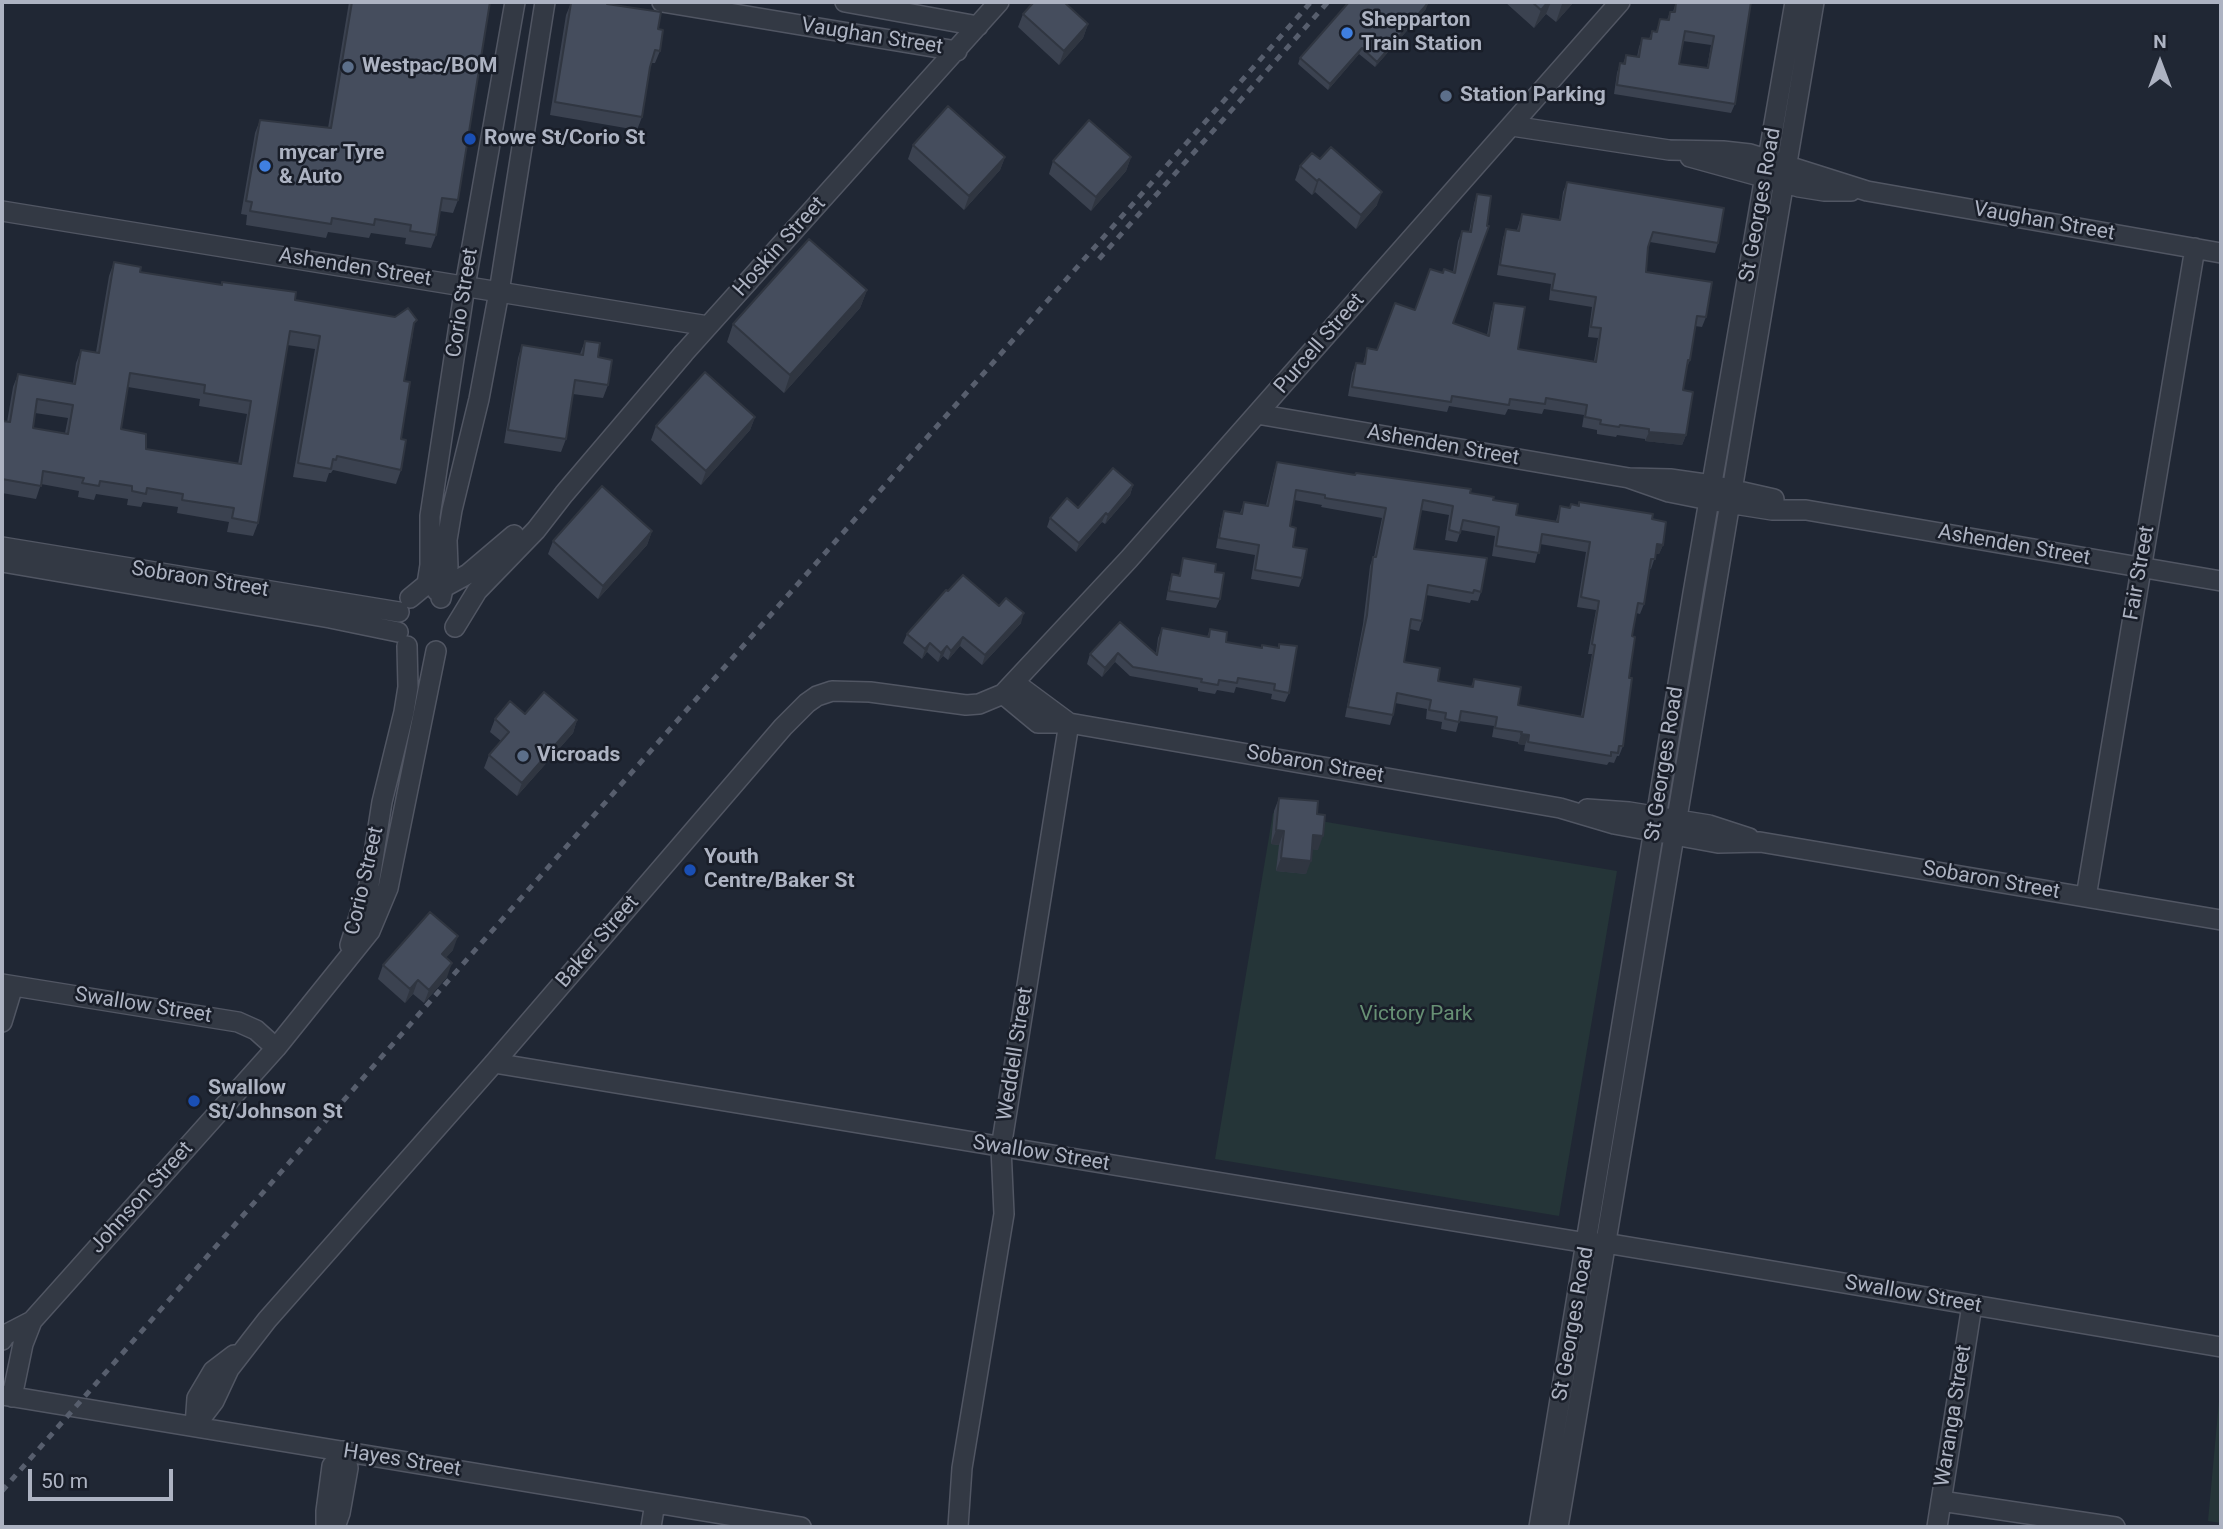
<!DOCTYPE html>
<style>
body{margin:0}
#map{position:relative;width:2223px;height:1529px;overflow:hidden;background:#202734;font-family:Roboto,sans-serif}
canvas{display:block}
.frame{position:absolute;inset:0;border:4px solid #adb3c2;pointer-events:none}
.north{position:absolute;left:2125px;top:28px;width:70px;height:70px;-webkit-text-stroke:5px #191e29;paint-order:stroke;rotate:0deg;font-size:19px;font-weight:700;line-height:28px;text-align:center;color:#adb3c2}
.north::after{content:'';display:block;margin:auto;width:24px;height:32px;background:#adb3c2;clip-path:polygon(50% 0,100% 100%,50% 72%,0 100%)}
.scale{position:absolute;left:28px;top:1469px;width:145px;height:32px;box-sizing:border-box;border:4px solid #adb3c2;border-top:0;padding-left:9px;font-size:21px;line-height:24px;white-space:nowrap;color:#adb3c2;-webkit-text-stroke:5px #191e29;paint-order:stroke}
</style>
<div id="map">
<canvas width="2223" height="1529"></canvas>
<div class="frame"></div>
<div class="north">N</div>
<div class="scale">50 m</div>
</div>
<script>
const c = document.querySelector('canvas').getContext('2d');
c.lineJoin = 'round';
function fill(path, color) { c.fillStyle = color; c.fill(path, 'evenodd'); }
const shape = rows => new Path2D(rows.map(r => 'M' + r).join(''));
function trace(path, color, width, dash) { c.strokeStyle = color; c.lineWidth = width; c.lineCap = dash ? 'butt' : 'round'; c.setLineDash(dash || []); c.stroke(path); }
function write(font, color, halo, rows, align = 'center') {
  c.font = font + ' Roboto,sans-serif'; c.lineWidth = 5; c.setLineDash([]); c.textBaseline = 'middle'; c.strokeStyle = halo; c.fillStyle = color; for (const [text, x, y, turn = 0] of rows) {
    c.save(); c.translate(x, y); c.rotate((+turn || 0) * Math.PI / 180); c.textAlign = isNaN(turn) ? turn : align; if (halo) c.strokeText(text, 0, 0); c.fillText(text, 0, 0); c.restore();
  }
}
fill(shape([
 [1273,813,1617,871,1559,1216,1215,1159],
 [2221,1379,2221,1523,2208,1521]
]), '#253538');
const minor = shape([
 [662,2,957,51],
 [845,2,978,26],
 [1512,126,1669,150,1723,151,1750,154,1867,191,2221,253],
 [1690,157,1799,187,1824,191,1851,191],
 [2,211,708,326],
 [1257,414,1629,478,1670,479,1712,485,1774,499],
 [1629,478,1669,492,1709,500,1772,510,1806,510,2221,581],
 [2,547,399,612],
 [2,562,330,618,398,632],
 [437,591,468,574,514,535],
 [410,598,427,584,430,565,430,516,465,286,515,2],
 [441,598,448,567,447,540,452,510,479,399,499,292,545,2],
 [455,627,477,591,536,530,564,494,684,353,999,2],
 [1015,683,1069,723],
 [1003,694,1038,723,1069,723,1560,808,1614,824,1718,843,1760,842,2221,920],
 [1587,809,1629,812,1709,825,1749,838],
 [2086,897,2195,248],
 [350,945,369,885,382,802,404,712,408,687,407,646],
 [2,984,238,1022,256,1030,276,1048],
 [2,1022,13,986],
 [494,1063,1587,1243,1605,1243,1708,1260,2221,1347],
 [2,1340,5,1335,32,1321,276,1048,370,931,388,888,436,651],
 [2,1395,801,1527],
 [12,1397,23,1344,32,1321],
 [195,1426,214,1401,229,1369,267,1320,494,1063,783,727,807,703,817,696,832,691,870,692,966,705,979,704,1003,694,1129,559,1620,2],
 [195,1426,197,1398,213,1371,234,1355],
 [1941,1501,2115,1527],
 [326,1527,326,1511,332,1466,343,1451],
 [335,1527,340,1513,348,1468,343,1451],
 [651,1527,655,1503],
 [958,1527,962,1468,1004,1214,1001,1148,1069,723],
 [1539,1527,1693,593,1795,2],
 [1558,1527,1814,2],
 [1937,1527,1972,1305]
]);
trace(minor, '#515663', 22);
trace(minor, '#333944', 19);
trace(shape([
 [1099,259,1328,2],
 [2,1491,469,957,1311,2]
]), '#575e6d', 5, [7, 7]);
fill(shape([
 [349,2,490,2,458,200,453,213,440,211,436,235,431,248,405,244,406,238,371,233,369,238,328,232,326,238,246,225,247,215,241,214,255,133,260,120,328,128],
 [1505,2,1574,2,1556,22,1546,14,1534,28],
 [1676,2,1751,2,1735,104,1731,113,1614,94,1617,73,1620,63,1623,64,1626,55,1637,57,1639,47,1642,38,1649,39,1652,31,1656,32,1660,19,1667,20,1670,12,1673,12],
 [1683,41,1711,45,1707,68,1679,64],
 [571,3,607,4,658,29,660,51,655,63,651,63,642,117,637,130,550,115,566,15],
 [1426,9,1375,67,1359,54,1328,90,1298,64,1300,58],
 [1023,14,1088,24,1083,38,1059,65,1018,27],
 [913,145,1005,157,1000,170,964,210,908,159],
 [1131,157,1126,171,1091,211,1049,174,1053,161],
 [1300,166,1377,205,1356,229,1315,192,1312,195,1295,180],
 [1567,182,1718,243,1715,253,1650,242,1648,247,1646,272,1706,317,1702,327,1695,326,1690,360,1686,370,1683,390,1686,435,1682,445,1645,441,1645,439,1617,435,1616,437,1597,434,1597,430,1582,427,1584,415,1544,409,1542,414,1508,409,1505,415,1449,406,1447,412,1348,396,1352,373,1356,363,1363,364,1367,348,1377,350,1415,310,1443,273,1453,272,1458,241,1462,231,1469,232,1474,204,1477,194,1454,323,1487,335,1491,313,1494,303,1518,349,1594,361,1598,338,1588,337,1592,307,1549,300,1551,284,1497,275,1503,238,1506,229,1517,230,1522,214,1559,220,1563,192],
 [114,262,140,272,221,285,222,282,295,300,413,334,404,381,401,439,401,470,396,484,333,470,331,473,329,473,326,482,293,477,315,349,287,345,258,523,253,536,227,532,229,522,177,513,178,507,143,502,141,507,127,505,128,499,96,494,94,500,78,497,79,491,41,484,36,499,2,493,2,421,7,422,13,387,18,374,73,383,76,363,81,350,96,352,109,276],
 [128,387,200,399,199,406,247,414,238,464,146,449,121,429],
 [35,413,68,418,65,433,33,428],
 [867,290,860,308,784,393,727,342,733,324],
 [585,341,598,357,608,385,603,398,573,394,566,439,561,452,504,443,518,358,522,345,580,354],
 [755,417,750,430,701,485,651,440,656,426],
 [1277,462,1355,475,1470,493,1493,500,1516,515,1556,521,1560,506,1570,508,1578,506,1579,502,1652,519,1663,545,1659,554,1656,554,1651,569,1650,569,1644,604,1640,614,1636,613,1632,636,1623,746,1619,756,1617,756,1614,763,1609,762,1607,765,1524,751,1525,745,1518,744,1518,742,1492,737,1494,726,1459,721,1456,732,1441,729,1442,722,1426,719,1427,709,1395,703,1393,715,1390,725,1345,717,1363,624,1370,566,1373,557,1374,557,1382,518,1321,507,1322,505,1294,500,1290,526,1293,547,1302,578,1299,587,1251,579,1255,555,1216,548,1221,520,1224,511,1240,513,1244,502,1266,505,1274,471],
 [1421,510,1449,515,1445,540,1457,542,1461,530,1495,536,1492,556,1535,563,1540,544,1586,552,1577,607,1596,610,1588,654,1592,654,1581,716,1518,705,1474,679,1471,687,1438,681,1404,662,1410,629,1419,631,1422,621,1426,595,1470,603,1471,600,1478,601,1481,592,1414,549],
 [1133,485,1130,495,1105,524,1102,522,1076,552,1047,527,1050,518,1078,508],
 [652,531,647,545,598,599,548,554,553,541],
 [1183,558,1215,572,1220,599,1216,608,1166,600,1169,584,1172,574,1179,576],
 [948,591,999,606,1021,623,982,665,960,646,948,660,943,656,938,662,927,652,922,659,903,643,907,634],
 [1120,622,1156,653,1158,638,1162,628,1207,637,1210,629,1226,642,1261,648,1278,648,1279,644,1289,693,1285,702,1271,699,1272,694,1236,687,1234,693,1217,690,1215,694,1198,691,1198,688,1130,676,1115,662,1102,677,1087,664,1090,654],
 [525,714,577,720,573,733,517,796,484,768,489,755,501,741,490,732,495,719],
 [1279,798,1317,814,1318,850,1312,849,1306,874,1276,871,1279,845,1271,844,1274,811],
 [453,950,446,957,447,977,424,1003,413,994,405,1003,378,979,383,965]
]), '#3b4250');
fill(shape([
 [1548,2,1551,2,1546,14,1534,28,1541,10],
 [1564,2,1574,2,1556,22,1562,4],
 [1428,3,1426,9,1375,67,1377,62],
 [1088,24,1083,38,1059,65,1064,51],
 [1362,48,1359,54,1328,90,1330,84],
 [1005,157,1000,170,964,210,969,196],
 [1131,157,1126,171,1091,211,1096,197],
 [1319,179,1315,192,1312,195,1317,181],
 [1382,192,1377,205,1356,229,1361,215],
 [867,290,860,308,784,393,790,375],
 [755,417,750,430,701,485,706,471],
 [1649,432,1686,435,1682,445,1645,441],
 [1133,485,1130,495,1105,524,1108,515],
 [1106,513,1102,522,1076,552,1079,543],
 [652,531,647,545,598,599,603,586],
 [1657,544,1663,545,1659,554,1654,554],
 [1024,613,1021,623,982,665,985,655],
 [963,637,960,646,948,660,951,651],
 [930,643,927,652,922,659,925,649],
 [947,646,943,656,938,662,941,653],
 [1118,653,1115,662,1102,677,1105,668],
 [577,720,573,733,517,796,522,783],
 [1521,734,1529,735,1525,745,1518,744],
 [1276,830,1284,831,1279,845,1271,844],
 [1313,835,1323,836,1318,850,1309,849],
 [1281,858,1311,861,1306,874,1276,871],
 [458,936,453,950,437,968,442,954],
 [452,963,447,977,424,1003,429,990],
 [418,980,413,994,405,1003,410,989]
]), '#303641');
const building = shape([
 [352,2,490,2,458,200,442,198,436,235,410,231,411,225,375,219,374,225,332,218,331,224,250,211,252,202,246,201,260,120,331,128,352,2],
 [572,2,608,2,607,4,661,12,658,29,663,30,660,51,655,50,650,67,642,117,555,102,571,3,572,2],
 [1034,2,1064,2,1088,24,1064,51,1023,14,1034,2],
 [1349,2,1427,2,1428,3,1377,62,1362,48,1330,84,1300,58,1349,2],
 [1532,2,1548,2,1541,10,1532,2],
 [1676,2,1751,2,1735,104,1617,85,1620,63,1625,64,1626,55,1639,57,1642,38,1651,39,1652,31,1657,32,1660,19,1669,20,1670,12,1675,12,1676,2],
 [1685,31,1714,36,1708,68,1679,64,1685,31],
 [948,106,1005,157,969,196,913,145,948,106],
 [1089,120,1131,157,1096,197,1053,161,1089,120],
 [1331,147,1382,192,1361,215,1319,179,1317,181,1300,166,1312,153,1320,159,1331,147],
 [1567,182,1724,208,1718,243,1653,232,1648,247,1646,272,1712,282,1706,317,1697,316,1690,360,1688,360,1683,390,1693,392,1686,435,1649,432,1649,429,1620,425,1619,427,1600,424,1601,420,1585,417,1587,405,1546,398,1545,404,1510,399,1509,405,1452,396,1451,402,1352,387,1356,363,1365,364,1367,348,1377,350,1395,303,1415,310,1430,269,1443,273,1444,269,1455,273,1462,231,1471,232,1477,194,1491,196,1487,226,1489,226,1453,323,1489,336,1494,303,1525,307,1518,349,1596,362,1601,328,1591,327,1596,297,1552,290,1555,274,1500,265,1506,229,1519,231,1522,214,1560,220,1567,182],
 [809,239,867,290,790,375,733,324,809,239],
 [114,262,141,267,140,272,222,285,222,282,296,292,295,300,395,317,408,308,417,320,414,323,404,381,410,382,401,439,406,440,401,470,337,456,336,460,333,459,331,469,298,463,320,336,290,331,258,523,232,518,234,508,182,500,183,494,147,488,146,494,132,491,132,486,100,481,99,486,82,483,84,478,43,471,41,486,2,479,2,421,10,422,18,374,75,384,81,350,99,353,114,262],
 [130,373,205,385,204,393,251,401,241,464,146,449,146,434,121,429,130,373],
 [37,399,73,405,68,434,33,428,37,399],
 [585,341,600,343,598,357,612,360,608,385,575,380,566,439,508,430,522,345,583,355,585,341],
 [705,372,755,417,706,471,656,426,705,372],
 [1277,462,1355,475,1356,473,1471,489,1470,493,1494,497,1493,500,1518,504,1516,515,1558,522,1560,506,1570,508,1571,504,1579,506,1579,502,1653,514,1652,519,1666,522,1663,545,1657,544,1655,559,1651,559,1644,604,1638,603,1632,636,1635,637,1629,678,1632,678,1623,746,1619,746,1618,753,1611,752,1611,756,1528,742,1529,735,1521,734,1522,732,1495,728,1497,717,1461,711,1459,722,1445,719,1446,713,1429,710,1431,700,1397,693,1393,715,1348,707,1367,615,1373,557,1376,557,1386,508,1325,498,1325,495,1296,490,1290,526,1296,528,1293,547,1307,549,1302,578,1255,570,1259,545,1219,538,1224,511,1242,514,1244,502,1268,506,1277,462],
 [1423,500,1453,506,1449,530,1460,533,1463,520,1499,527,1496,546,1539,553,1542,534,1590,542,1581,597,1599,601,1592,644,1595,645,1583,717,1518,705,1521,687,1474,679,1473,687,1438,681,1440,668,1404,662,1411,619,1422,621,1428,585,1473,593,1474,590,1481,592,1487,558,1414,549,1423,500],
 [1113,468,1133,485,1108,515,1106,513,1079,543,1050,518,1067,498,1078,508,1113,468],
 [602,486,652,531,603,586,553,541,602,486],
 [1183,558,1216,564,1215,572,1224,573,1220,599,1169,591,1172,574,1180,576,1183,558],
 [963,575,999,606,1006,598,1024,613,985,655,963,637,951,651,947,646,941,653,930,643,925,649,907,634,946,590,948,591,963,575],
 [1120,622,1157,655,1162,628,1209,637,1210,629,1227,632,1226,642,1262,648,1262,645,1279,648,1279,644,1297,646,1289,693,1274,690,1275,684,1238,678,1237,683,1219,680,1218,685,1201,682,1202,679,1133,667,1118,653,1105,668,1090,654,1120,622],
 [544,692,577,720,522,783,489,755,509,732,495,719,510,701,525,714,544,692],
 [1279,798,1318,801,1317,814,1325,815,1323,836,1313,835,1311,861,1281,858,1284,831,1276,830,1279,798],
 [430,912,458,936,442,954,452,963,429,990,418,980,410,989,383,965,430,912]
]);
fill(building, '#454d5d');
trace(building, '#303641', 2);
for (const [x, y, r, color] of [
 [1347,33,7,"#3f7fe0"],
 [348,67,7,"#5c6f8a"],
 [1446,96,7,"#5c6f8a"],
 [470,139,7,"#1a4fb4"],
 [265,166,7,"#3f7fe0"],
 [523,756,7,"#5c6f8a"],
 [690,870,7,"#1a4fb4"],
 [194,1101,7,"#1a4fb4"]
]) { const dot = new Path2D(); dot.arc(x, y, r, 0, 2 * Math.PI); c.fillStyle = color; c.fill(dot); trace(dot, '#191e29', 2.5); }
write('bold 21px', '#adb3c2', '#191e29', [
 ["Shepparton",1361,21],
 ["Train Station",1361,45],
 ["Westpac/BOM",362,67],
 ["Station Parking",1460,96],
 ["Rowe St/Corio St",484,139],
 ["mycar Tyre",279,154],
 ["& Auto",279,178],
 ["Vicroads",537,756],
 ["Youth",704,858],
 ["Centre/Baker St",704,882],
 ["Swallow",208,1089],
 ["St/Johnson St",208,1113]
], 'left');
write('21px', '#adb3c2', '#191e29', [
 ["Vaughan Street",872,37,9],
 ["St Georges Road",1761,205,-80],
 ["Vaughan Street",2044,222,10],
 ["Hoskin Street",780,247,-48],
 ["Ashenden Street",355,268,9],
 ["Corio Street",463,303,-81],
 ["Purcell Street",1320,344,-49],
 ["Ashenden Street",1443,446,10],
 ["Ashenden Street",2014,546,10],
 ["Fair Street",2140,573,-80],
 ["Sobraon Street",200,580,9],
 ["St Georges Road",1665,764,-81],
 ["Sobaron Street",1315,765,10],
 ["Corio Street",365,881,-77],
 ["Sobaron Street",1991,881,10],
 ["Baker Street",598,942,-49],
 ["Swallow Street",143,1006,9],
 ["Weddell Street",1016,1054,-81],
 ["Swallow Street",1041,1154,9],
 ["Johnson Street",142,1198,-48],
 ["Swallow Street",1913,1295,10],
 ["St Georges Road",1574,1324,-80],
 ["Waranga Street",1954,1416,-81],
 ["Hayes Street",402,1461,9]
]);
write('21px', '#679074', '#191e29', [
 ["Victory Park",1416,1015]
]);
</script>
